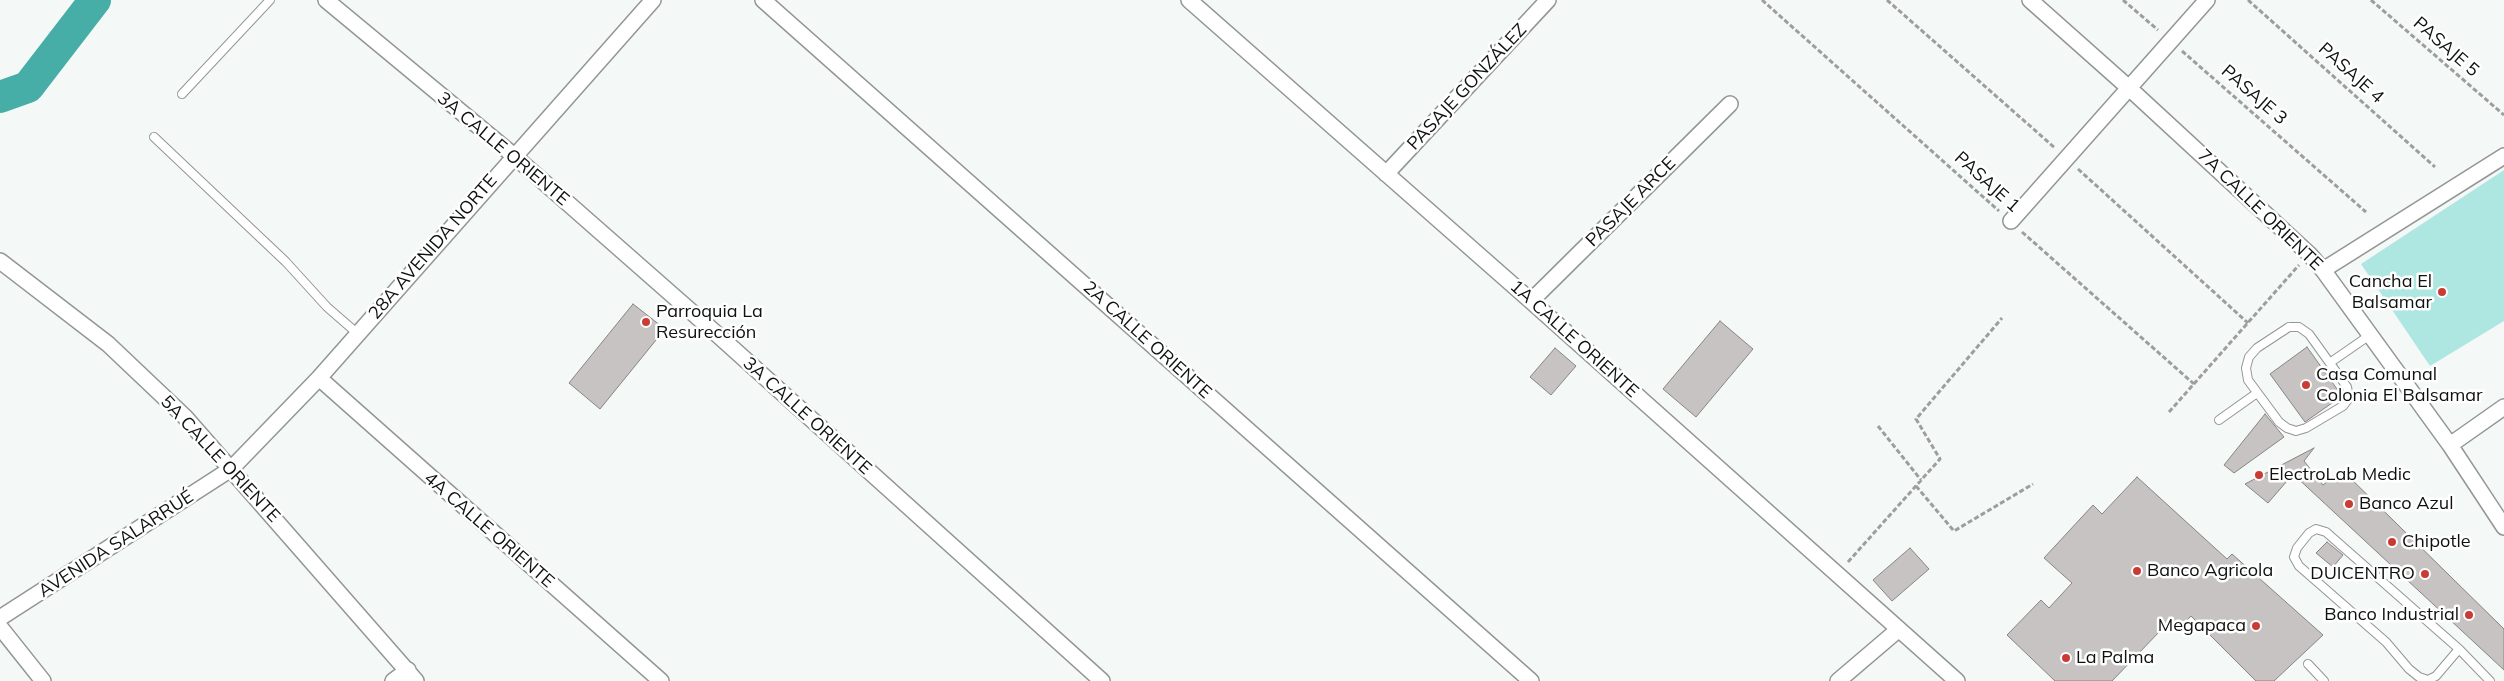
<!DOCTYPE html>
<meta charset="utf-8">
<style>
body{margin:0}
canvas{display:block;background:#f4f8f7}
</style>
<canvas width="2504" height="681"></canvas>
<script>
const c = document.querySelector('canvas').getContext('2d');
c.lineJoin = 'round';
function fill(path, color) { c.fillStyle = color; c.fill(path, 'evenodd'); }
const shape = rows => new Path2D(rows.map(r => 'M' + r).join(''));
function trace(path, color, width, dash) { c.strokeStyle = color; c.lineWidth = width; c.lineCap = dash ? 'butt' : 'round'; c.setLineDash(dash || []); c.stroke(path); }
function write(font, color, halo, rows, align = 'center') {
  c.font = font + ' Mulish,sans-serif'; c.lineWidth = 5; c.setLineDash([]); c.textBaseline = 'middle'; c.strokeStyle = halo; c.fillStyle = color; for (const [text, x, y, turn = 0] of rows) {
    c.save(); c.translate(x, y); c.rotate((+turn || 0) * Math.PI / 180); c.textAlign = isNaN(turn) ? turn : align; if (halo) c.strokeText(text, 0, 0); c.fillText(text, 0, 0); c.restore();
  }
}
fill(shape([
 [2504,170,2504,321,2430,366,2361,264]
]), '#aee7e1');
trace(shape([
 [0,97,28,87,95,0]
]), '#46aea6', 32);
const building = shape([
 [633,304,665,329,600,409,569,383,633,304],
 [1720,321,1753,349,1696,417,1663,389,1720,321],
 [2307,347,2342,396,2305,422,2270,374,2307,347],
 [1555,348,1576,366,1551,395,1530,377,1555,348],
 [2265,414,2284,437,2234,473,2224,465,2265,414],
 [2314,448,2304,461,2323,485,2342,470,2504,629,2504,670,2293,474,2268,503,2245,484,2314,448],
 [2137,477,2227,559,2232,554,2323,635,2274,681,2256,681,2191,616,2177,630,2161,630,2112,681,2055,681,2007,635,2041,600,2049,608,2072,583,2044,558,2093,505,2102,514,2137,477],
 [2327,542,2343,555,2333,567,2316,553,2327,542],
 [1910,548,1929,569,1892,601,1873,580,1910,548]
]);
fill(building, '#c7c3c3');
trace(building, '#888484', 1);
const lane = shape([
 [182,94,270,0],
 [154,137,286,262,327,307,358,334],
 [2289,327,2299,327,2309,334,2347,387,2349,398,2343,406,2306,428,2296,431,2287,428,2279,422,2248,380,2246,368,2249,357,2257,348,2289,327],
 [2331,362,2370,335],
 [2219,420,2257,393],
 [2459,649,2436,676,2428,680,2419,677,2409,669,2386,642,2299,566,2294,557,2297,548,2309,533,2316,529,2326,532,2459,649,2490,681],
 [2308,664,2324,681]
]);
const street = shape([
 [326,0,513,155,719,336,1102,681],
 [763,0,1531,681],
 [1189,0,1531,301,1957,681],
 [2030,0,2129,88,2309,254,2323,270,2450,445,2504,527],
 [1386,174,1548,0],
 [2011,221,2207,0],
 [0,261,108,344,185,417,416,681],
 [2323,270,2504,156],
 [1531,301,1730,104],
 [319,378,661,681],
 [2450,445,2504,407],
 [0,618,231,469,319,378,653,0],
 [0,627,43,681],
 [393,681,408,670],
 [1838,681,1899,629]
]);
trace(lane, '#929695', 10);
trace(street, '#929695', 18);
trace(shape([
 [1762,0,1999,211],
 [1887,0,2055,148],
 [2123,0,2158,30],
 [2248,0,2435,167],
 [2371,0,2504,115],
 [2182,51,2366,212],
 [2078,169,2248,323],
 [2022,232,2194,384],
 [2169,412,2299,265],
 [1878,426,1921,480],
 [1916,486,1954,531,2033,484],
 [1848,562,1940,459,1916,419,2002,318]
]), '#9c9f9e', 3, [5, 2.5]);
trace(lane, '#fff', 8);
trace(street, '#fff', 15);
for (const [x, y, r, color] of [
 [2442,292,5,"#c93b35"],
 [646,322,5,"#c93b35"],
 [2306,385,5,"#c93b35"],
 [2259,475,5,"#c93b35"],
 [2349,504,5,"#c93b35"],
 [2392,542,5,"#c93b35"],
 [2137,571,5,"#c93b35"],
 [2425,574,5,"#c93b35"],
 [2469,615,5,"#c93b35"],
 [2256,626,5,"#c93b35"],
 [2066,658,5,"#c93b35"]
]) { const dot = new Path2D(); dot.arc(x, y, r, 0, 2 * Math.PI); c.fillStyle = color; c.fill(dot); trace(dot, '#fff', 2); }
write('18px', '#0f1010', '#fff', [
 ["PASAJE 5",2446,47,41],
 ["PASAJE 4",2351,73,42],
 ["PASAJE GONZÁLEZ",1467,87,-47],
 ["PASAJE 3",2254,95,41],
 ["3A CALLE ORIENTE",503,149,40],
 ["PASAJE 1",1987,182,42],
 ["PASAJE ARCE",1631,202,-45],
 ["7A CALLE ORIENTE",2260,210,44],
 ["28A AVENIDA NORTE",433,247,-49],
 ["1A CALLE ORIENTE",1574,339,42],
 ["2A CALLE ORIENTE",1147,340,42],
 ["3A CALLE ORIENTE",807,416,42],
 ["5A CALLE ORIENTE",220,459,47],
 ["4A CALLE ORIENTE",489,530,41],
 ["AVENIDA SALARRUÉ",116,544,-33]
]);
write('18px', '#0f1010', '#fff', [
 ["Cancha El",2432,282,"right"],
 ["Balsamar",2432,303,"right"],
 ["Parroquia La",656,312],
 ["Resurección",656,333],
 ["Casa Comunal",2316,375],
 ["Colonia El Balsamar",2316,396],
 ["ElectroLab Medic",2269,475],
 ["Banco Azul",2359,504],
 ["Chipotle",2402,542],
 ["Banco Agricola",2147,571],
 ["DUICENTRO",2415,574,"right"],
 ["Banco Industrial",2459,615,"right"],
 ["Megapaca",2246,626,"right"],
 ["La Palma",2076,658]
], 'left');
</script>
